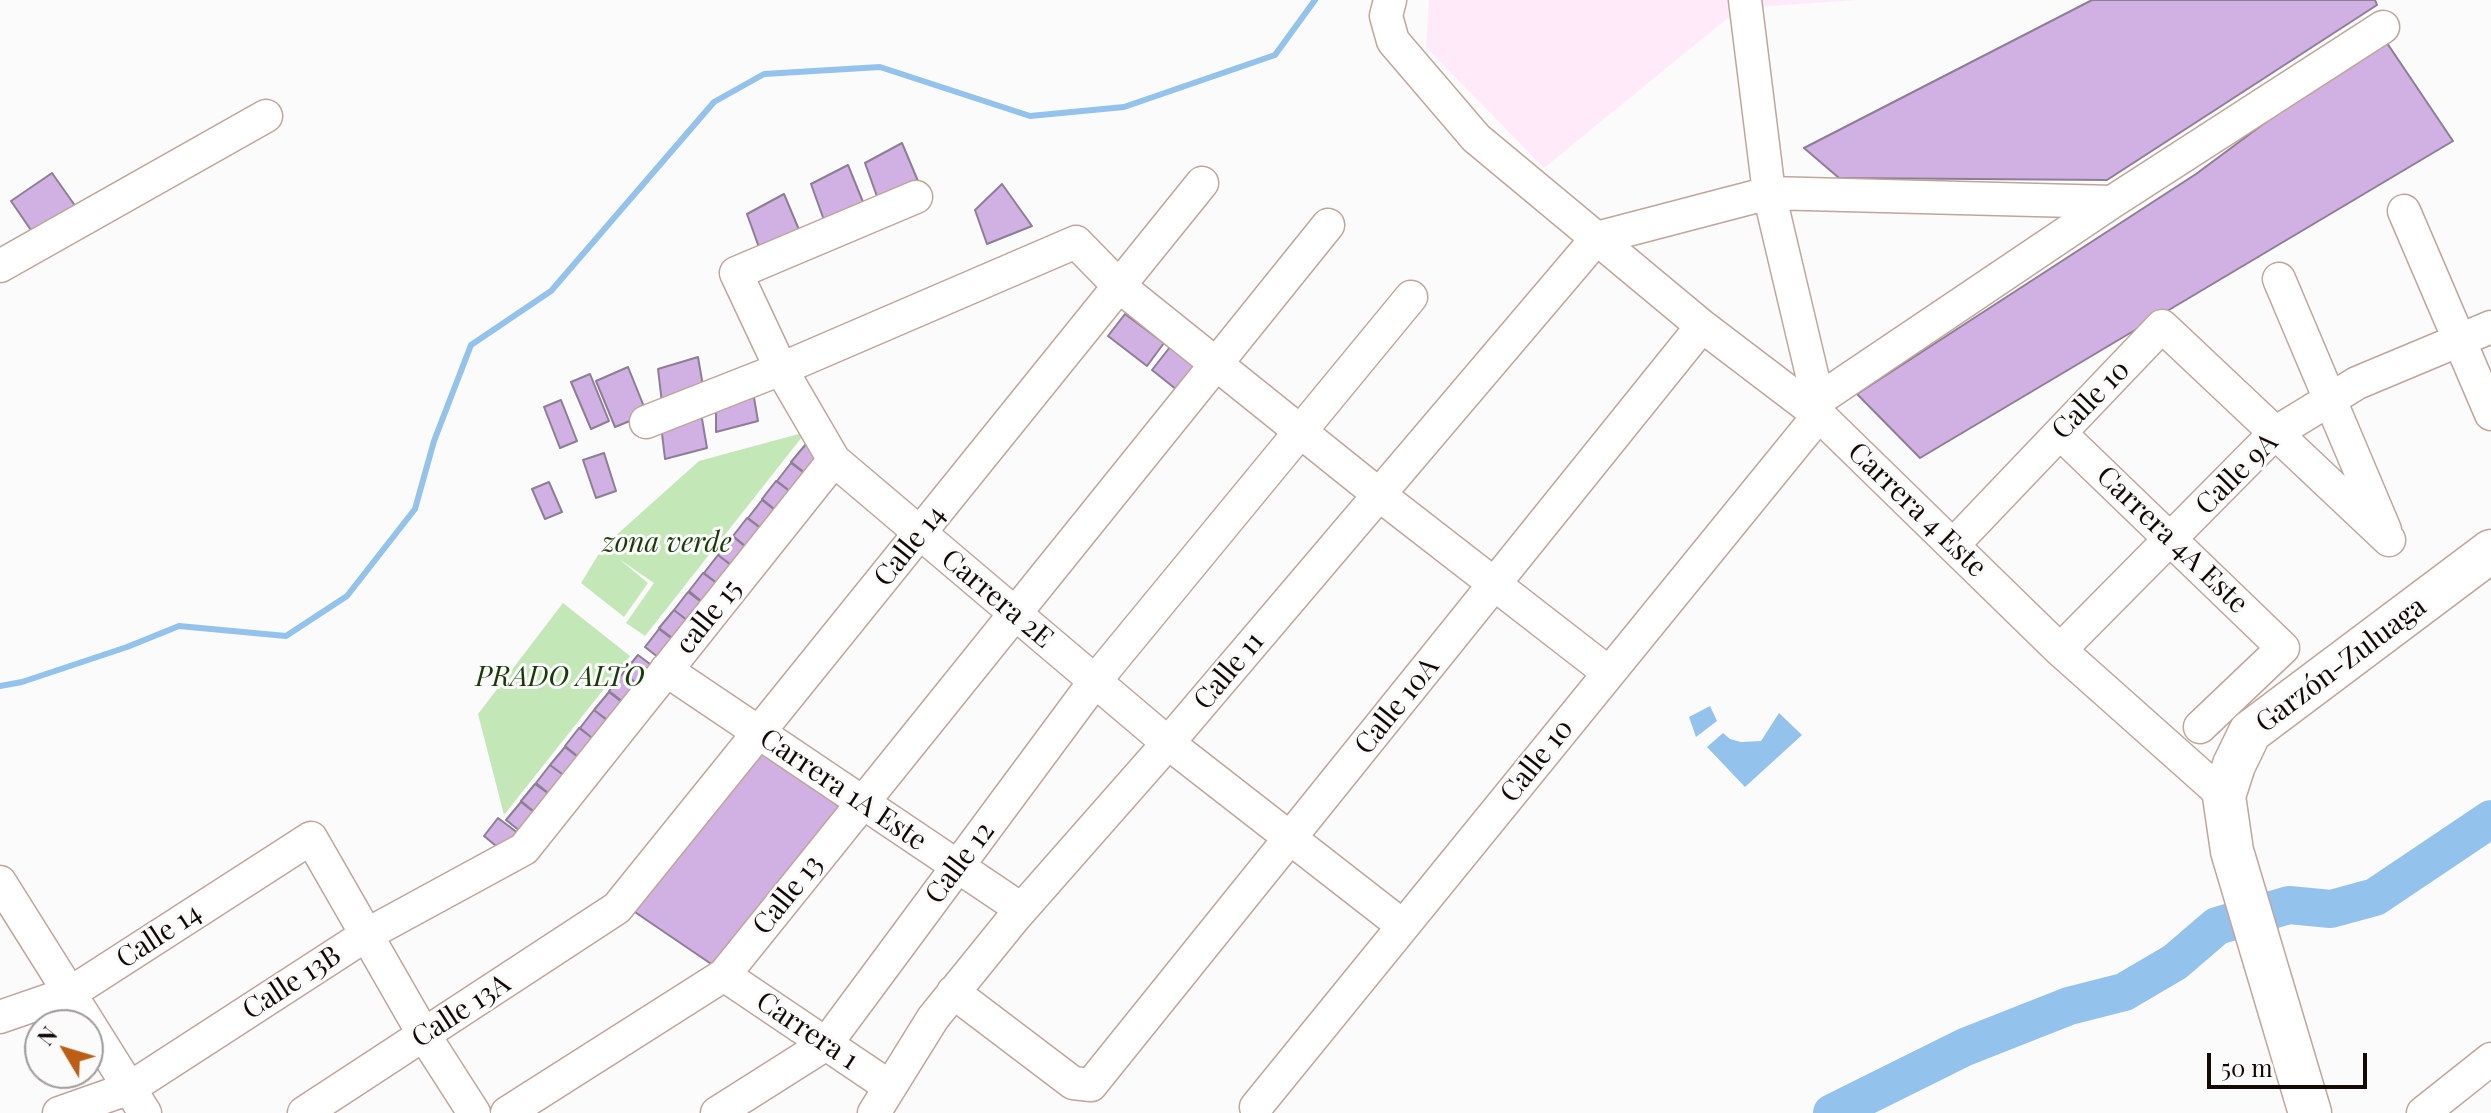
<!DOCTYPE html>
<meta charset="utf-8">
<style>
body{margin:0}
#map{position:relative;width:2491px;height:1113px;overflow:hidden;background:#fbfbfb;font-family:"Playfair Display",serif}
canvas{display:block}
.north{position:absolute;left:24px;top:1009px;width:80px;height:80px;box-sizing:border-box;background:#fbfbfb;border:2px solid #9e9b99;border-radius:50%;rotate:308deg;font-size:22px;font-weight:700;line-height:32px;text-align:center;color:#130a06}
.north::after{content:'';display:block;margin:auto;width:28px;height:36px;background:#bc5e13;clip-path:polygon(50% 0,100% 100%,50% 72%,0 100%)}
.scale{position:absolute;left:2207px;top:1053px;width:160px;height:36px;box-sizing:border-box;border:4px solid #130a06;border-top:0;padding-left:10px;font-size:24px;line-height:28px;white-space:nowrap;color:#130a06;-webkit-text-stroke:6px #fbfbfb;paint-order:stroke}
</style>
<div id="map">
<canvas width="2491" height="1113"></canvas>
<div class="north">N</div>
<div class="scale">50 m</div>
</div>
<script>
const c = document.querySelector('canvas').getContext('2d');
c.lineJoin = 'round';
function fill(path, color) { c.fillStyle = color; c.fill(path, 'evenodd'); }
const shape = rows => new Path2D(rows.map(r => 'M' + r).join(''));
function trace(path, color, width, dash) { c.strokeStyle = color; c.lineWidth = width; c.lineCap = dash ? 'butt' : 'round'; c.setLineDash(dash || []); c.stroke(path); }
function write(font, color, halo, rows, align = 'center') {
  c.font = font + ' "Playfair Display",serif'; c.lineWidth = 6; c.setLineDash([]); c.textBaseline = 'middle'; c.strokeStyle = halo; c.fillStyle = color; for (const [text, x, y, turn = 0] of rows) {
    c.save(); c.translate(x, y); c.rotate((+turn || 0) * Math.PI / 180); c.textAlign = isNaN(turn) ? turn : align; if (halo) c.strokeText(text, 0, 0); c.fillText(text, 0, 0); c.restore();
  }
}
fill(shape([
 [1429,0,1857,0,1740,8,1544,168,1426,47]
]), '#ffeafa');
fill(shape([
 [806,432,645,636,626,623,654,583,619,559,648,583,624,617,581,583,603,547,699,461],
 [563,603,630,656,504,815,478,714]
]), '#c4e7b8');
fill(shape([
 [1710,706,1717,721,1696,737,1689,717],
 [1779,713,1802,735,1745,787,1707,747,1723,733,1730,739,1741,742,1761,741]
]), '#93c2ed');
trace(shape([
 [0,686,22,682,127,647,179,626,286,636,347,596,415,509,434,441,471,345,551,291,714,102,764,74,880,67,1030,116,1124,107,1275,55,1315,0]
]), '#93c2ed', 6);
trace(shape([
 [1832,1113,1965,1047,2069,1006,2124,992,2175,962,2217,926,2289,905,2331,909,2375,897,2491,819]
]), '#93c2ed', 38);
const building = shape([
 [2092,0,2375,0,2377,5,2107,180,1839,178,1804,148,2092,0],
 [2387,43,2453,141,1920,458,1857,394,2196,174,2270,119,2387,43],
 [902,143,918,181,879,202,865,163,902,143],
 [848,165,863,202,825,223,811,184,848,165],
 [52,173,76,207,35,236,11,201,52,173],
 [1002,184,1032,226,987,244,975,210,1002,184],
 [784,194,800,232,761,253,747,214,784,194],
 [1125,314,1164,343,1147,366,1108,336,1125,314],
 [1170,347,1200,371,1182,394,1152,370,1170,347],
 [698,357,704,392,662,403,658,369,698,357],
 [628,367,647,414,615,427,596,381,628,367],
 [590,374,609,421,591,429,571,382,590,374],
 [752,386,758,421,716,432,716,400,752,386],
 [561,400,577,441,560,448,544,407,561,400],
 [701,413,707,448,665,459,661,425,701,413],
 [806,444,830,462,815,481,791,462,806,444],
 [604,453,616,491,596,498,583,460,604,453],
 [791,463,815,481,800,499,777,481,791,463],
 [776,481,800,499,785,518,762,499,776,481],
 [549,482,562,512,545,519,532,489,549,482],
 [762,500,785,518,771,536,748,518,762,500],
 [747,518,771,536,756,555,733,536,747,518],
 [732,536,756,555,742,573,718,555,732,536],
 [718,555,741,573,727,591,704,573,718,555],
 [703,573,727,591,712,610,689,591,703,573],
 [688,592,712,610,697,628,674,610,688,592],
 [674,610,697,628,683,646,659,628,674,610],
 [659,629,683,647,668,665,645,647,659,629],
 [638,655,662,673,647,691,623,673,638,655],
 [623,673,647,691,632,709,609,691,623,673],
 [609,692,632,710,617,728,594,710,609,692],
 [594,710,618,728,603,747,580,728,594,710],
 [579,728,603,746,588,765,565,746,579,728],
 [759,736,860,803,723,972,623,904,759,736],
 [565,747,588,765,574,783,550,765,565,747],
 [550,765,574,783,559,802,536,783,550,765],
 [535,784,559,801,544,820,521,801,535,784],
 [521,802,544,820,530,839,506,820,521,802],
 [498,818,522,836,507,855,484,836,498,818]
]);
fill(building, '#d1b0e3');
trace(building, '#8c7f94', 2);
const minor = shape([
 [1390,0,1386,16,1393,41,1476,138,1702,326,1819,415,2060,650,2224,796],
 [1745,0,1769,193,1818,400],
 [916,197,736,273,781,369,1076,242,1119,286,1377,493,1609,673],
 [2404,211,2491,414],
 [1597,238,1769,193,2112,202],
 [0,266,266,116],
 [2279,279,2385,530],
 [646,422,781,369,834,460,1168,743,1403,926],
 [2060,433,2283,648,2200,727],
 [1954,544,2162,326,2389,540],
 [2060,650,2275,433,2357,383,2491,327],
 [666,670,1021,909],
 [0,882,145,1113],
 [724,975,890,1087],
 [953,992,1073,1083,1091,1085,1702,326],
 [0,1017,72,992,311,838,424,1035,474,1113],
 [1256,1107,1819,415,1818,400,2112,202,2383,27],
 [59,1113,130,1088,366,935,524,849,834,460],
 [304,1113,617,908,1202,183],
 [507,1113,724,975,1328,225],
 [717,1113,826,1044,1095,681,1411,297],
 [874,1113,933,1018,1014,918,1168,743,1597,238],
 [2423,1113,2491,1059]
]);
const major = shape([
 [2310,1113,2232,851,2224,796,2234,765,2250,732,2491,551]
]);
trace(minor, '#bfa699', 35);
trace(major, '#bfa699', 45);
trace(minor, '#fff', 32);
trace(major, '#fff', 42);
write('28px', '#130a06', '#fbfbfb', [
 ["Calle 10",2091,400,-46],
 ["Calle 9A",2237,474,-45],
 ["Carrera 4 Este",1917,510,44],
 ["Carrera 4A Este",2172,540,44],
 ["Calle 14",910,546,-51],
 ["Carrera 2E",997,599,40],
 ["calle 15",709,617,-51],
 ["Garzón-Zuluaga",2341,665,-37],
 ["Calle 11",1229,671,-50],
 ["Calle 10A",1397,706,-51],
 ["Calle 10",1537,761,-51],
 ["Carrera 1A Este",843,790,34],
 ["Calle 12",960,863,-53],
 ["Calle 13",788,895,-51],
 ["Calle 14",159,936,-33],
 ["Calle 13B",292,983,-33],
 ["Calle 13A",461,1011,-33],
 ["Carrera 1",807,1031,34]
]);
write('italic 28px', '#183b07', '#fbfbfb', [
 ["zona verde",667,543],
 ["PRADO ALTO",560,677]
]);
</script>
